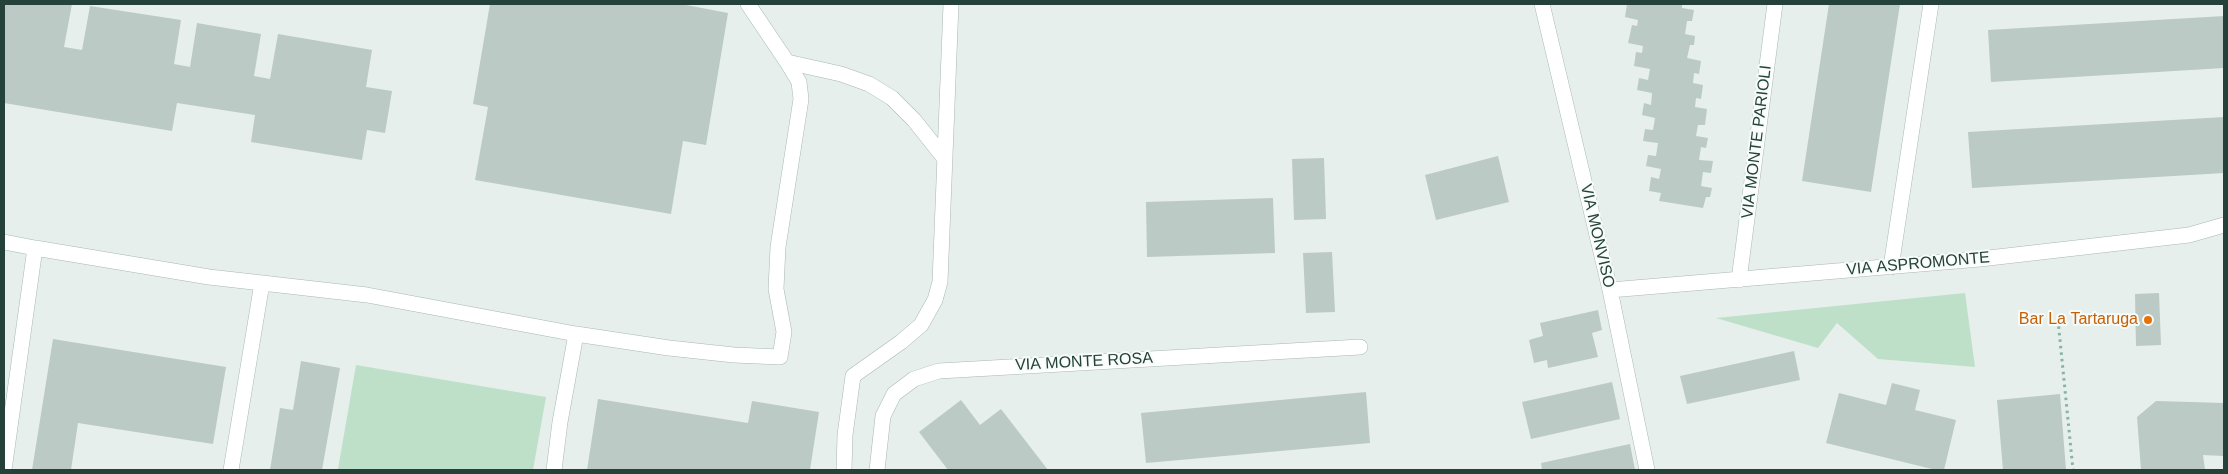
<!DOCTYPE html>
<style>
body{margin:0}
#map{position:relative;width:2228px;height:474px;overflow:hidden;background:#e6efeb;font-family:Arial,sans-serif}
canvas{display:block}
.frame{position:absolute;inset:0;border:5px solid #24423a;pointer-events:none}
</style>
<div id="map">
<canvas width="2228" height="474"></canvas>
<div class="frame"></div>
</div>
<script>
const c = document.querySelector('canvas').getContext('2d');
c.lineJoin = 'round';
function fill(path, color) { c.fillStyle = color; c.fill(path, 'evenodd'); }
const shape = rows => new Path2D(rows.map(r => 'M' + r).join(''));
function trace(path, color, width, dash) { c.strokeStyle = color; c.lineWidth = width; c.lineCap = dash ? 'butt' : 'round'; c.setLineDash(dash || []); c.stroke(path); }
function write(font, color, halo, rows, align = 'center') {
  c.font = font + ' Arial,sans-serif'; c.lineWidth = 4; c.setLineDash([]); c.textBaseline = 'middle'; c.strokeStyle = halo; c.fillStyle = color; for (const [text, x, y, turn = 0] of rows) {
    c.save(); c.translate(x, y); c.rotate((+turn || 0) * Math.PI / 180); c.textAlign = isNaN(turn) ? turn : align; if (halo) c.strokeText(text, 0, 0); c.fillText(text, 0, 0); c.restore();
  }
}
fill(shape([
 [1965,293,1975,367,1878,359,1837,323,1818,348,1716,318],
 [356,365,546,397,533,470,338,469]
]), '#bfe0c8');
fill(shape([
 [4,4,72,4,64,47,82,50,90,6,181,20,174,64,190,67,197,23,261,34,254,76,270,79,278,34,372,50,366,87,392,91,385,133,367,130,362,160,251,142,255,115,177,103,172,131,4,103],
 [490,4,686,4,686,5,728,13,706,145,683,141,671,214,475,180,488,107,473,104],
 [1627,4,1682,4,1682,8,1694,10,1692,21,1687,21,1685,34,1695,36,1694,45,1690,45,1687,58,1701,61,1699,74,1694,73,1693,83,1703,85,1701,99,1696,98,1695,107,1707,109,1705,125,1698,125,1696,136,1708,138,1706,148,1701,147,1699,160,1713,161,1711,173,1703,172,1701,186,1712,188,1710,197,1706,197,1703,208,1659,201,1661,193,1649,191,1651,177,1659,179,1661,169,1646,166,1648,155,1656,156,1658,143,1643,141,1645,129,1653,130,1655,118,1642,115,1644,103,1651,105,1652,93,1637,90,1639,78,1648,80,1650,69,1634,66,1636,52,1642,53,1643,46,1628,43,1632,25,1637,26,1638,20,1625,17],
 [1829,4,1900,4,1871,192,1802,181],
 [2224,16,2224,68,1991,82,1988,30],
 [2224,117,2224,173,1972,188,1968,132],
 [1498,156,1509,202,1436,220,1425,175],
 [1324,158,1326,219,1294,220,1292,159],
 [1273,198,1275,253,1147,257,1146,202],
 [1332,252,1335,312,1306,313,1303,253],
 [2159,293,2161,345,2136,346,2135,294],
 [1598,310,1602,330,1592,333,1598,357,1548,368,1547,360,1534,363,1529,340,1543,336,1540,323],
 [53,339,226,367,213,444,78,423,71,470,32,470],
 [1794,351,1800,380,1687,404,1680,376],
 [301,361,340,368,322,470,270,470,280,408,293,410],
 [1612,382,1620,419,1531,439,1522,402],
 [1892,383,1920,390,1915,410,1956,420,1944,470,1936,470,1826,443,1839,393,1886,405],
 [1366,392,1370,443,1146,463,1141,413],
 [2060,394,2066,470,2003,470,1997,400],
 [598,399,748,423,752,401,819,412,810,470,587,470],
 [961,400,980,425,1001,409,1048,470,948,470,919,432],
 [2156,401,2224,403,2224,456,2203,455,2205,470,2141,470,2137,417],
 [1630,444,1635,470,1542,470,1541,463]
]), '#bbcac4');
const minor = shape([
 [748,4,787,62,841,74,869,84,892,98,914,120,945,159],
 [1542,4,1610,290,1647,470],
 [4,242,35,248],
 [1891,267,1931,4],
 [1739,280,1775,4],
 [1610,290,1980,259,2189,235,2224,225],
 [4,470,35,248,209,277,262,283],
 [231,470,262,283,367,295,576,334],
 [554,470,560,422,576,334,669,348,734,355,780,357,784,332,776,289,778,247,801,99,799,82,787,62],
 [844,470,845,435,853,376,901,342,921,325,935,300,940,282,951,4],
 [877,470,883,416,894,394,914,379,939,371,1360,347]
]);
trace(minor, '#a8b8b2', 16);
trace(shape([
 [2058,320,2073,470]
]), '#86b3a5', 3, [2.5, 4]);
trace(minor, '#fff', 15);
for (const [x, y, r, color] of [
 [2148,320,5,"#e8710a"]
]) { const dot = new Path2D(); dot.arc(x, y, r, 0, 2 * Math.PI); c.fillStyle = color; c.fill(dot); trace(dot, '#f7fbf9', 2); }
write('16px', '#24423a', '#f7fbf9', [
 ["VIA MONTE PARIOLI",1757,142,-83],
 ["VIA MONVISO",1597,236,77],
 ["VIA ASPROMONTE",1918,264,-5],
 ["VIA MONTE ROSA",1084,362,-3]
]);
write('16px', '#c56008', '#f7fbf9', [
 ["Bar La Tartaruga",2138,320]
], 'right');
</script>
